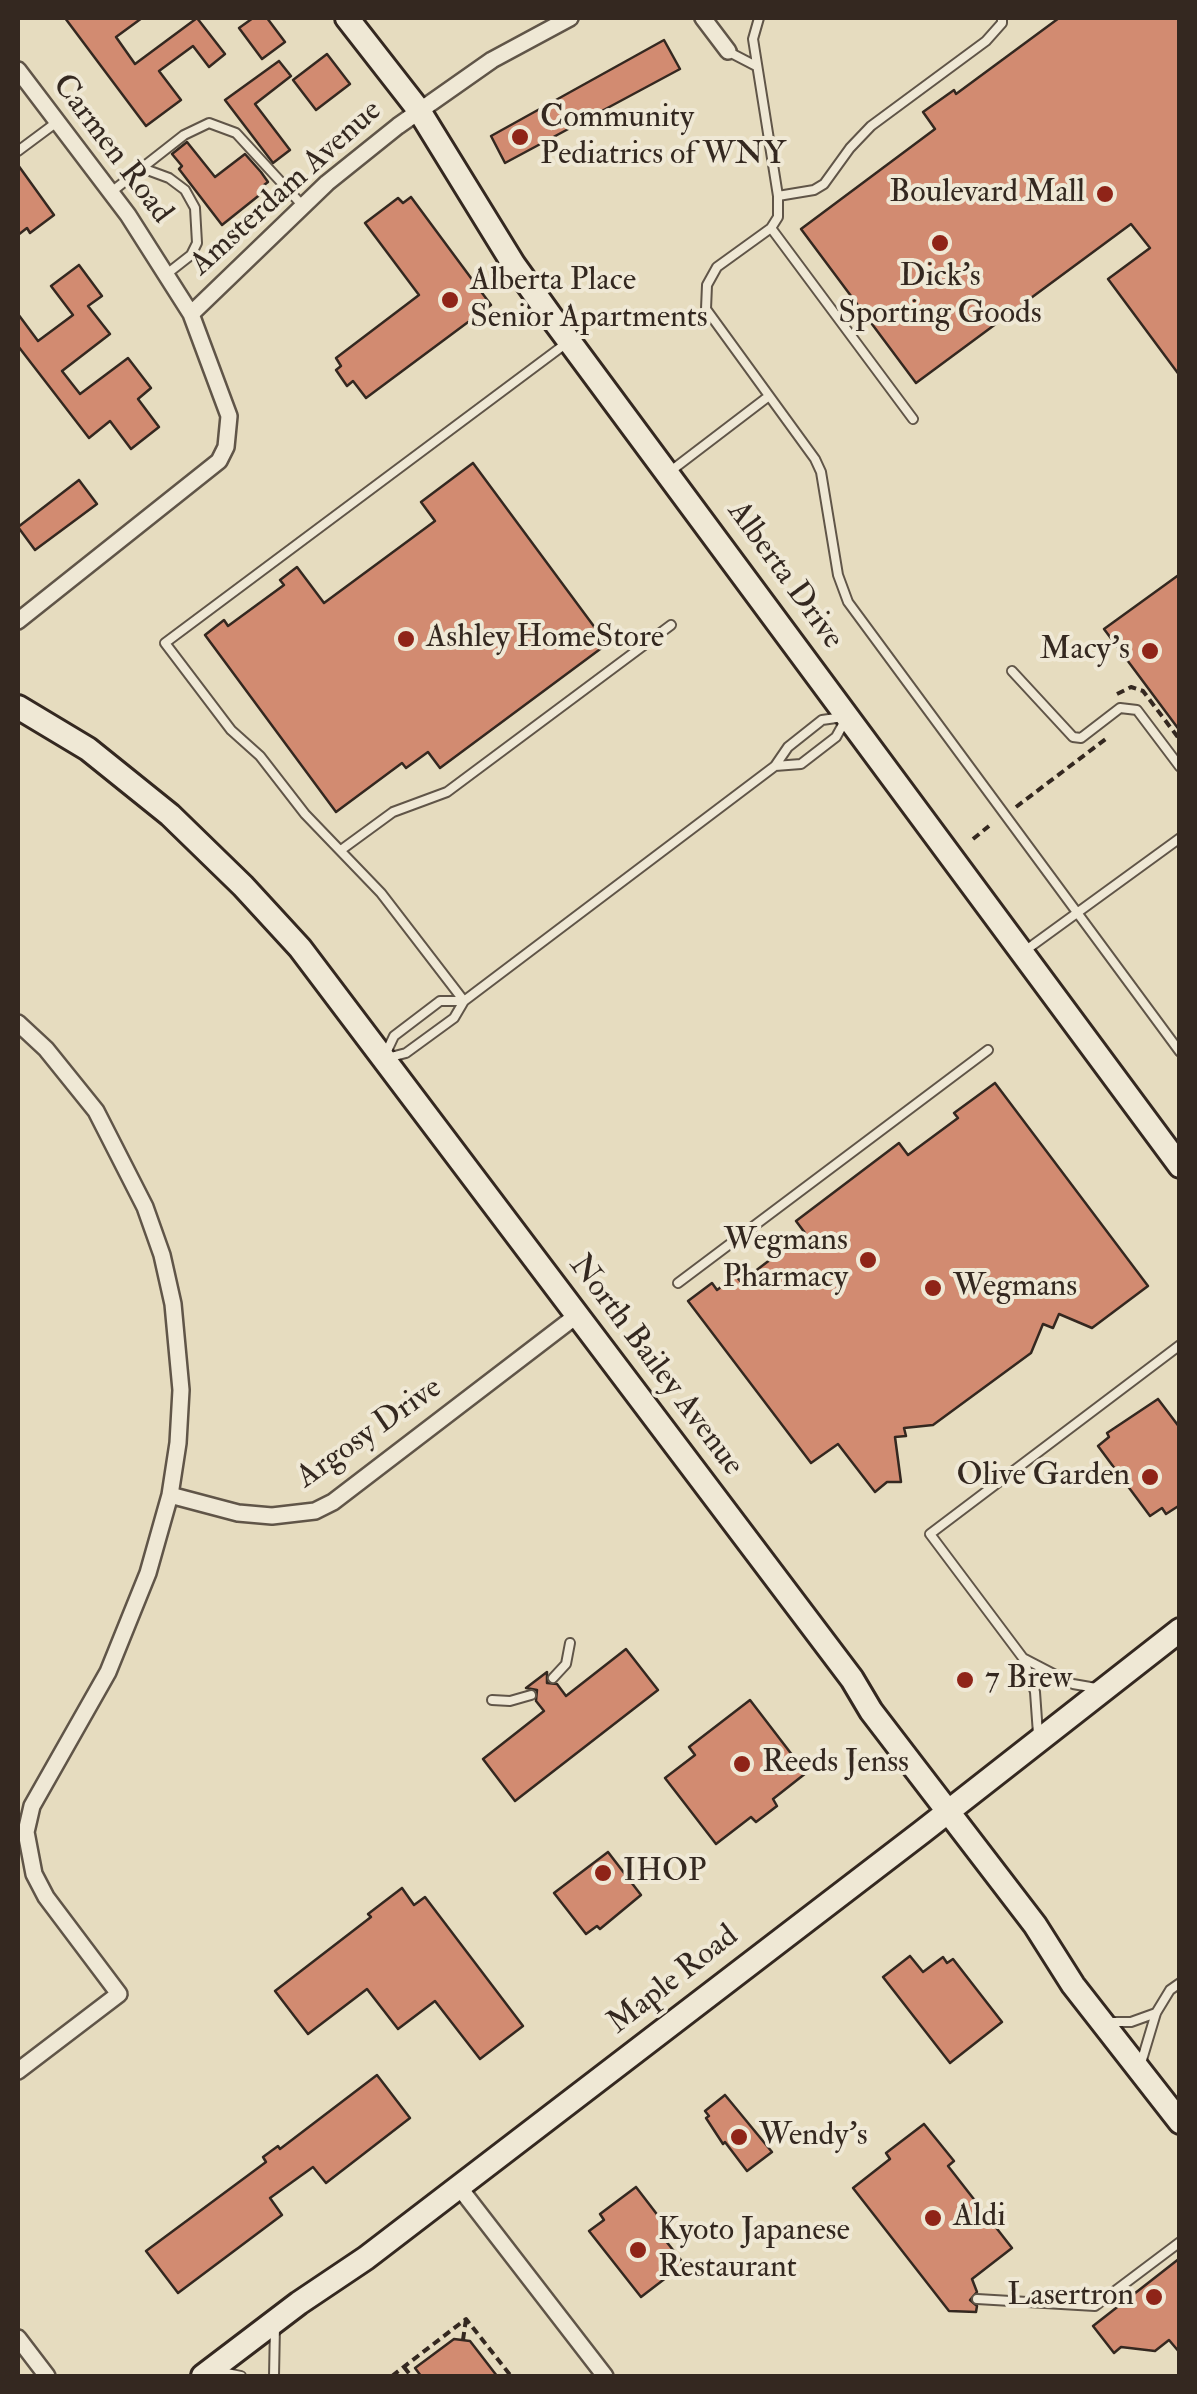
<!DOCTYPE html>
<style>
body{margin:0}
#map{position:relative;width:1197px;height:2394px;overflow:hidden;background:#e6dcbf;font-family:"IM FELL Double Pica",serif}
canvas{display:block}
.frame{position:absolute;inset:0;border:20px solid #342820;pointer-events:none}
</style>
<div id="map">
<canvas width="1197" height="2394"></canvas>
<div class="frame"></div>
</div>
<script>
const c = document.querySelector('canvas').getContext('2d');
c.lineJoin = 'round';
function fill(path, color) { c.fillStyle = color; c.fill(path, 'evenodd'); }
const shape = rows => new Path2D(rows.map(r => 'M' + r).join(''));
function trace(path, color, width, dash) { c.strokeStyle = color; c.lineWidth = width; c.lineCap = dash ? 'butt' : 'round'; c.setLineDash(dash || []); c.stroke(path); }
function write(font, color, halo, rows, align = 'center') {
  c.font = font + ' "IM FELL Double Pica",serif'; c.lineWidth = 8; c.setLineDash([]); c.textBaseline = 'middle'; c.strokeStyle = halo; c.fillStyle = color; for (const [text, x, y, turn = 0] of rows) {
    c.save(); c.translate(x, y); c.rotate((+turn || 0) * Math.PI / 180); c.textAlign = isNaN(turn) ? turn : align; if (halo) c.strokeText(text, 0, 0); c.fillText(text, 0, 0); c.restore();
  }
}
const building = shape([
 [65,18,142,18,116,37,135,64,197,18,225,54,209,67,193,46,159,71,181,100,146,126,65,18],
 [253,18,267,18,285,42,262,59,239,28,253,18],
 [1059,18,1180,18,1180,376,1108,279,1150,248,1131,224,916,383,801,229,935,129,923,112,954,90,956,94,1059,18],
 [664,40,680,69,505,163,491,136,664,40],
 [327,54,350,84,316,110,293,80,327,54],
 [279,61,291,76,255,104,290,150,273,163,225,100,279,61],
 [187,142,215,177,245,154,261,172,268,182,264,185,267,189,222,225,179,169,182,166,172,154,187,142],
 [18,165,54,215,30,233,27,228,18,235,18,165],
 [411,197,491,305,366,398,353,381,347,386,336,370,341,366,336,358,419,295,365,223,398,198,403,203,411,197],
 [79,265,102,296,88,306,110,334,62,371,80,394,128,358,151,388,138,399,159,427,131,449,110,421,89,438,18,346,18,314,38,341,73,315,51,286,79,265],
 [473,463,607,644,440,768,428,752,406,768,402,763,336,812,205,635,224,620,228,626,284,585,280,580,297,567,324,603,435,521,421,502,473,463],
 [79,480,97,504,35,550,18,527,79,480],
 [1180,574,1180,731,1104,629,1180,574],
 [995,1083,1148,1286,1092,1328,1059,1314,1053,1328,1043,1324,1031,1353,933,1425,904,1428,906,1436,895,1437,901,1482,887,1482,875,1492,838,1444,811,1463,688,1301,712,1283,717,1290,736,1276,741,1282,805,1233,796,1221,899,1143,908,1155,958,1118,954,1113,995,1083],
 [1158,1399,1180,1428,1180,1505,1166,1514,1162,1508,1150,1516,1098,1446,1109,1437,1107,1433,1158,1399],
 [626,1649,658,1690,515,1801,483,1759,544,1711,536,1701,537,1690,526,1688,547,1672,547,1683,557,1684,566,1696,626,1649],
 [750,1700,806,1773,773,1799,777,1806,756,1822,751,1817,716,1844,665,1778,695,1755,689,1747,750,1700],
 [608,1852,641,1895,600,1929,597,1926,586,1934,554,1893,608,1852],
 [402,1888,414,1905,425,1897,523,2026,480,2059,435,2001,398,2029,367,1989,308,2034,275,1991,371,1917,368,1914,402,1888],
 [910,1956,923,1972,943,1957,947,1963,953,1959,1002,2022,950,2063,883,1977,910,1956],
 [377,2075,410,2118,326,2183,313,2167,270,2198,282,2215,178,2293,146,2251,266,2162,263,2157,278,2146,280,2149,377,2075],
 [725,2095,772,2152,747,2171,725,2142,723,2144,706,2118,709,2116,705,2111,725,2095],
 [924,2124,954,2161,948,2166,1012,2248,972,2279,977,2292,970,2300,977,2306,976,2312,949,2311,853,2188,890,2159,886,2153,924,2124],
 [636,2187,669,2230,662,2236,684,2264,641,2297,589,2231,604,2220,600,2214,636,2187],
 [1180,2258,1180,2353,1169,2340,1155,2351,1121,2347,1114,2353,1093,2326,1180,2258],
 [454,2339,470,2341,497,2376,421,2376,415,2368,454,2339]
]);
fill(building, '#d28b71');
trace(building, '#342820', 2.5);
const lane = shape([
 [759,18,753,39,778,196,778,217,771,228,717,267,707,285,706,309,815,459,821,472,838,575,848,602,1180,1052],
 [729,52,756,66],
 [18,151,57,122],
 [142,168,169,178,185,190,195,208,197,243,191,255,168,273],
 [110,193,184,135,209,123,236,133,303,206],
 [778,196,814,190,824,184,850,148,871,126,986,41,1002,23,1002,18],
 [771,228,913,419],
 [672,470,769,396],
 [1012,671,1073,737,1081,738,1120,708,1137,710,1180,767],
 [775,766,801,764,836,737,846,719],
 [341,850,393,812,447,792,671,625],
 [1026,950,1180,838],
 [464,1001,381,893,305,814,260,756,231,730,165,643,568,342],
 [386,1053,394,1036,440,1001,464,1001],
 [387,1058,406,1053,454,1018,464,1001,775,766,788,747,822,720,843,717],
 [678,1283,988,1050],
 [1023,1658,1073,1684,1096,1688],
 [553,1678,566,1664,570,1643],
 [492,1700,510,1701,531,1695],
 [1038,1734,1035,1692,1023,1658,930,1534,1180,1345],
 [1108,2022,1131,2022,1156,2013],
 [1141,2063,1156,2013,1170,1990,1180,1983],
 [977,2299,1095,2306,1180,2242],
 [217,2371,241,2376],
 [274,2376,275,2326]
]);
const street = shape([
 [703,18,728,51],
 [18,70,128,215,191,314],
 [18,621,219,461,226,447,229,416,191,314,327,183,398,126,492,60,570,18],
 [18,1023,46,1049,96,1111,145,1207,162,1255,173,1304,181,1390,178,1443,170,1495,148,1573,108,1672,32,1806,26,1832,34,1874,46,1897,119,1994,18,2071],
 [170,1495,238,1513,272,1516,315,1511,333,1502,576,1316],
 [459,2187,605,2376],
 [18,2338,47,2376]
]);
const secondary = shape([
 [347,18,418,109,514,265,552,318,1180,1166],
 [18,707,88,749,170,815,243,886,300,948,852,1679,871,1711,1035,1925,1073,1985,1180,2122],
 [203,2376,299,2303,366,2258,922,1832,1180,1630]
]);
trace(lane, '#605548', 12);
trace(street, '#605548', 20);
trace(secondary, '#342820', 28);
trace(shape([
 [1117,694,1131,687,1143,691,1180,740],
 [1016,807,1107,738],
 [973,839,989,826],
 [463,2340,466,2319],
 [404,2367,411,2376],
 [392,2376,466,2319,511,2376]
]), '#342820', 4, [8, 5]);
trace(lane, '#efe8d5', 8);
trace(street, '#efe8d5', 15);
trace(secondary, '#efe8d5', 22);
for (const [x, y, r, color] of [
 [520,137,10,"#8f2418"],
 [1105,194,10,"#8f2418"],
 [940,243,10,"#8f2418"],
 [450,300,10,"#8f2418"],
 [406,639,10,"#8f2418"],
 [1150,651,10,"#8f2418"],
 [868,1260,10,"#8f2418"],
 [933,1288,10,"#8f2418"],
 [1150,1477,10,"#8f2418"],
 [965,1680,10,"#8f2418"],
 [742,1764,10,"#8f2418"],
 [603,1873,10,"#8f2418"],
 [739,2137,10,"#8f2418"],
 [933,2218,10,"#8f2418"],
 [638,2250,10,"#8f2418"],
 [1154,2297,10,"#8f2418"]
]) { const dot = new Path2D(); dot.arc(x, y, r, 0, 2 * Math.PI); c.fillStyle = color; c.fill(dot); trace(dot, '#efe8d5', 4); }
write('32px', '#342820', '#efe8d5', [
 ["Community",540,119],
 ["Pediatrics of WNY",540,156],
 ["Boulevard Mall",1085,194,"right"],
 ["Dick's",940,278,"center"],
 ["Sporting Goods",940,315,"center"],
 ["Alberta Place",470,282],
 ["Senior Apartments",470,319],
 ["Ashley HomeStore",426,639],
 ["Macy's",1130,651,"right"],
 ["Wegmans",848,1242,"right"],
 ["Pharmacy",848,1279,"right"],
 ["Wegmans",953,1288],
 ["Olive Garden",1130,1477,"right"],
 ["7 Brew",985,1680],
 ["Reeds Jenss",762,1764],
 ["IHOP",623,1873],
 ["Wendy's",759,2137],
 ["Aldi",953,2218],
 ["Kyoto Japanese",658,2232],
 ["Restaurant",658,2269],
 ["Lasertron",1134,2297,"right"]
], 'left');
write('32px', '#342820', '#efe8d5', [
 ["Carmen Road",111,150,53],
 ["Amsterdam Avenue",287,189,-42],
 ["Alberta Drive",784,576,54],
 ["North Bailey Avenue",655,1366,53],
 ["Argosy Drive",370,1434,-35],
 ["Maple Road",674,1981,-38]
]);
</script>
